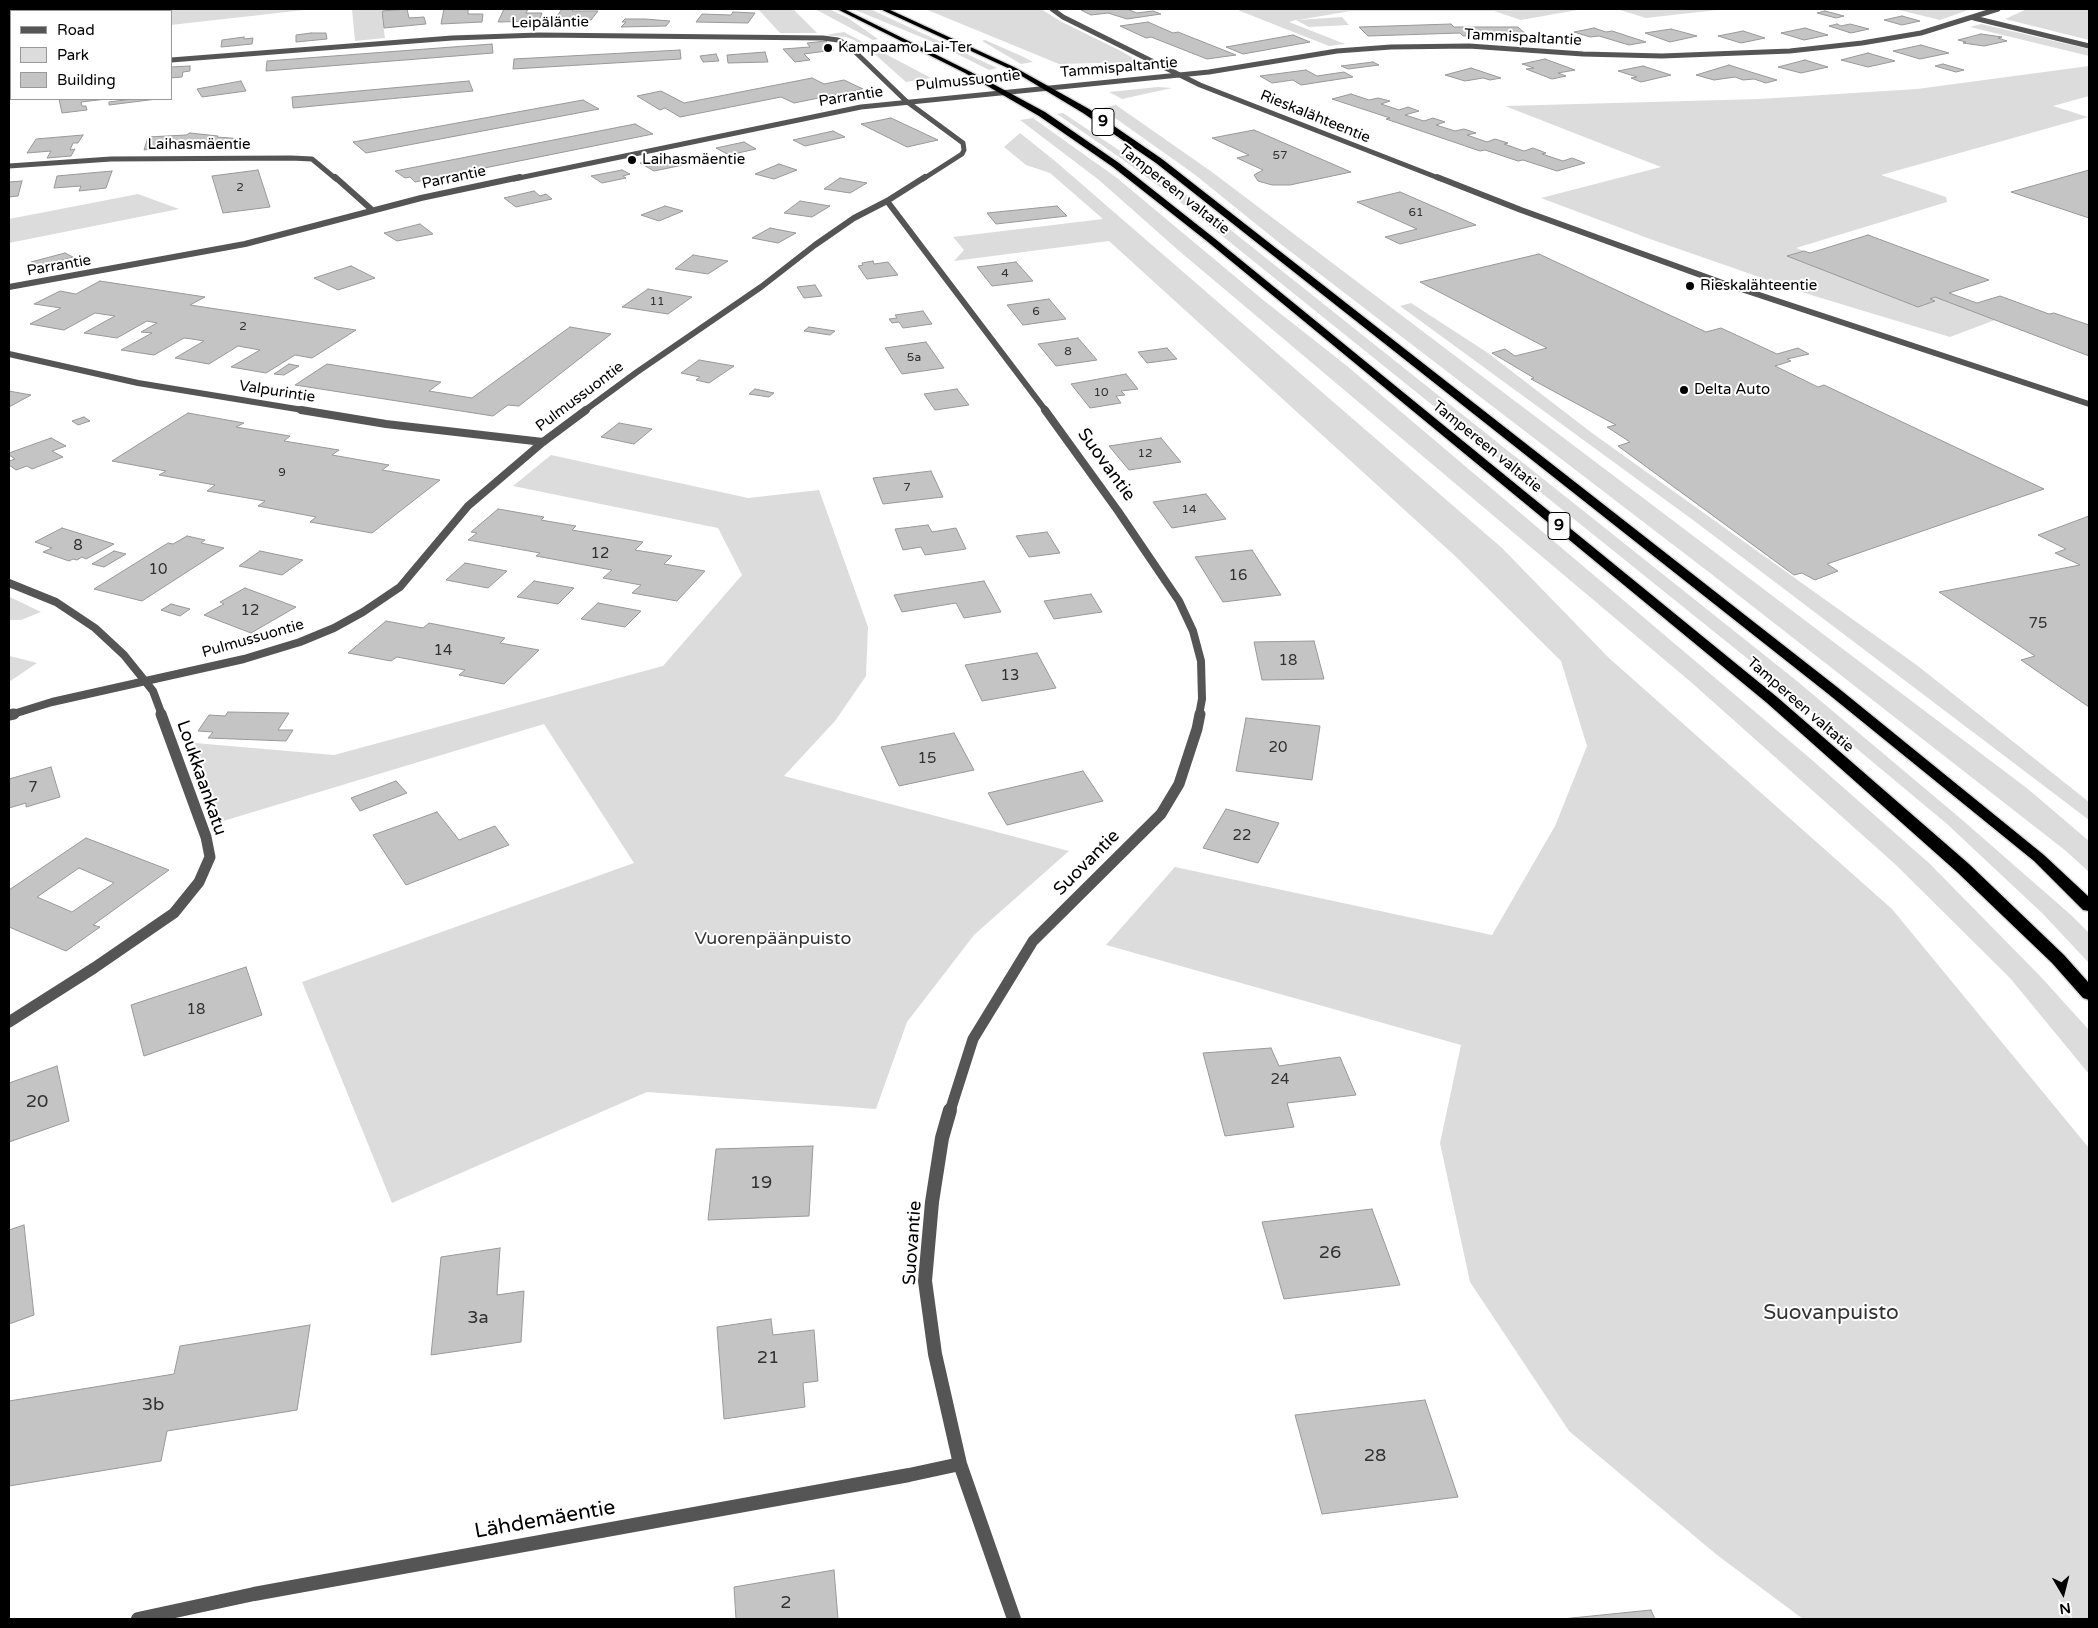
<!DOCTYPE html>
<meta charset="utf-8">
<style>
body{margin:0}
#map{position:relative;width:2098px;height:1628px;overflow:hidden;background:#fff;font-family:"Varela Round",sans-serif}
canvas{display:block}
.frame{position:absolute;inset:0;border:10px solid #000;pointer-events:none}
.legend{position:absolute;left:10px;top:10px;width:162px;height:90px;box-sizing:border-box;background:#fff;border:1px solid #999;margin:0;padding:6px 9px;list-style:none;font-size:15px;color:#000}
.legend li{display:flex;align-items:center;gap:10px;height:25px}
.legend b{width:25px;border:1px solid #999}
.north{position:absolute;left:2038px;top:1568px;width:50px;height:50px;-webkit-text-stroke:4px #fff;paint-order:stroke;rotate:172deg;font-size:14px;font-weight:700;line-height:20px;text-align:center;color:#000}
.north::after{content:'';display:block;margin:auto;width:18px;height:22px;background:#000;clip-path:polygon(50% 0,100% 100%,50% 72%,0 100%)}
</style>
<div id="map">
<canvas width="2098" height="1628"></canvas>
<div class="frame"></div>
<ul class="legend">
<li><b style="height:6px;background:#555"></b>Road</li>
<li><b style="height:14px;background:#dcdcdc"></b>Park</li>
<li><b style="height:14px;background:#c4c4c4"></b>Building</li>
</ul>
<div class="north">N</div>
</div>
<script>
const c = document.querySelector('canvas').getContext('2d');
c.lineJoin = 'round';
function fill(path, color) { c.fillStyle = color; c.fill(path, 'evenodd'); }
const shape = rows => new Path2D(rows.map(r => 'M' + r).join(''));
function trace(path, color, width, dash) { c.strokeStyle = color; c.lineWidth = width; c.lineCap = dash ? 'butt' : 'round'; c.setLineDash(dash || []); c.stroke(path); }
function write(font, color, halo, rows, align = 'center') {
  c.font = font + ' "Varela Round",sans-serif'; c.lineWidth = 4; c.setLineDash([]); c.textBaseline = 'middle'; c.strokeStyle = halo; c.fillStyle = color; for (const [text, x, y, turn = 0] of rows) {
    c.save(); c.translate(x, y); c.rotate((+turn || 0) * Math.PI / 180); c.textAlign = isNaN(turn) ? turn : align; if (halo) c.strokeText(text, 0, 0); c.fillText(text, 0, 0); c.restore();
  }
}
fill(shape([
 [65,9,313,9,171,25,171,11,43,11],
 [352,9,381,9,385,38,355,41],
 [758,9,793,9,817,33,780,33],
 [815,9,829,9,848,18,878,39,873,40],
 [853,9,870,9,997,68,989,70,933,42],
 [925,9,1041,9,1060,21,1123,52,1139,62,1059,64],
 [1235,9,1583,9,1521,20,1494,11,1351,11,1298,20,1342,17,1349,25,1309,27,1296,20,1289,22,1345,44,1329,46],
 [1617,9,1726,9,1646,18],
 [1895,9,1971,9,1940,20],
 [2027,9,2089,9,2089,40,2005,19],
 [1981,24,2089,49,2089,56,1970,27],
 [844,32,931,78,906,82,869,49,854,40,846,37,825,35],
 [985,40,1026,58,1033,62,1021,64,982,41],
 [2089,66,2089,96,2053,106,2088,117,1881,175,1946,197,1947,202,1796,248,1804,251,1787,256,1918,307,1934,301,1930,299,1935,297,1995,320,1950,337,1811,295,1650,239,1541,198,1661,167,1505,106,1759,99,1917,89],
 [1064,67,1139,67,1128,71,1077,75],
 [1158,87,1172,88,1122,99,1109,92],
 [1116,105,1212,172,2028,789,2089,841,2089,872,2066,851,1710,573,1282,245,1194,174,1101,108],
 [1063,113,1188,196,1797,681,1960,818,2071,915,2089,933,2089,963,2042,913,1947,824,1784,688,1175,198,1122,159,1057,114],
 [1033,118,1117,178,1262,299,1347,366,1812,760,1929,863,2041,977,2089,1030,2089,1074,2010,978,1896,865,1692,683,1178,250,1099,180,1020,120],
 [1020,133,1055,161,1502,548,1609,658,1892,909,2089,1148,2089,1619,1803,1619,1717,1555,1569,1431,1470,1282,1440,1143,1461,1045,1106,945,1175,867,1492,935,1555,826,1587,746,1561,661,1454,555,1109,241,954,261,964,250,953,237,1103,219,1050,173,1026,165,1004,147],
 [138,194,179,209,9,243,9,219],
 [1411,303,1488,353,1592,433,1918,666,2089,802,2089,820,1697,523,1400,306],
 [551,455,748,498,819,490,868,627,866,676,835,721,784,776,1069,851,974,935,907,1022,876,1109,647,1092,392,1203,302,982,634,863,544,724,220,822,195,743,334,755,663,666,742,575,718,528,513,486],
 [9,597,12,598,41,612,21,620,9,620],
 [9,656,18,658,37,663,9,682]
]), '#dcdcdc');
const building = shape([
 [407,9,409,18,424,17,426,24,384,28,382,11,407,9],
 [444,9,468,9,468,14,483,14,482,22,441,24,444,9],
 [504,9,528,9,526,13,542,13,539,21,498,22,504,9],
 [562,9,574,9,572,11,598,11,591,20,554,20,562,9],
 [1089,9,1127,9,1137,13,1153,11,1161,14,1127,19,1108,13,1091,15,1081,10,1089,9],
 [1825,11,1844,16,1836,18,1817,13,1825,11],
 [733,12,755,13,748,23,696,22,702,14,731,15,733,12],
 [1902,16,1920,21,1902,25,1884,20,1902,16],
 [625,19,645,19,670,21,666,26,621,27,626,22,622,22,625,19],
 [1148,22,1173,33,1178,32,1236,55,1207,59,1151,37,1146,38,1120,26,1148,22],
 [1451,24,1454,27,1518,27,1529,37,1497,38,1494,35,1463,36,1460,33,1368,36,1359,27,1451,24],
 [1837,24,1841,26,1850,24,1869,29,1851,33,1829,26,1837,24],
 [1594,28,1606,32,1612,31,1646,42,1629,45,1599,36,1590,37,1574,32,1594,28],
 [1805,28,1828,35,1804,40,1781,33,1805,28],
 [1671,29,1697,36,1670,42,1645,33,1671,29],
 [1743,31,1765,38,1741,43,1718,36,1743,31],
 [311,33,326,33,327,39,296,42,296,35,311,33],
 [1981,34,2002,37,1998,38,2007,41,1984,46,1963,43,1966,42,1958,40,1981,34],
 [1293,35,1310,42,1243,54,1226,47,1293,35],
 [244,37,244,39,253,38,252,44,221,47,222,40,244,37],
 [826,41,834,50,804,54,810,60,795,62,783,49,810,47,807,43,826,41],
 [492,44,493,53,266,71,267,61,492,44],
 [1921,45,1949,53,1920,59,1893,51,1921,45],
 [680,50,681,59,513,69,514,59,680,50],
 [765,52,768,62,728,63,727,55,765,52],
 [1868,53,1895,61,1868,67,1841,60,1868,53],
 [716,54,719,61,703,62,700,56,716,54],
 [1545,59,1575,70,1558,73,1566,76,1552,79,1526,69,1534,68,1522,64,1545,59],
 [1805,60,1828,67,1801,73,1778,67,1805,60],
 [1373,62,1379,65,1348,69,1341,66,1373,62],
 [1943,64,1964,70,1956,72,1935,66,1943,64],
 [1729,65,1754,73,1777,80,1766,83,1754,79,1743,80,1735,77,1714,80,1696,75,1729,65],
 [190,66,190,71,183,72,182,77,171,78,171,67,190,66],
 [1643,66,1671,75,1641,82,1631,78,1637,77,1618,71,1643,66],
 [1471,68,1501,78,1490,80,1483,78,1465,81,1445,75,1471,68],
 [1306,70,1317,76,1344,72,1353,77,1301,85,1293,80,1272,83,1260,76,1306,70],
 [812,78,824,84,844,80,863,89,794,103,781,97,680,117,665,108,660,110,637,96,661,91,684,103,812,78],
 [241,81,246,91,202,97,197,89,241,81],
 [469,81,473,91,293,108,292,97,469,81],
 [1351,94,1369,100,1378,98,1390,101,1381,104,1399,110,1408,107,1419,111,1405,115,1424,121,1433,118,1445,122,1436,125,1455,131,1464,129,1476,133,1467,135,1487,142,1495,139,1508,143,1504,144,1524,151,1533,148,1546,153,1542,154,1563,161,1572,158,1585,163,1557,171,1523,160,1518,161,1485,150,1480,151,1386,119,1390,118,1332,99,1351,94],
 [59,99,107,99,81,102,82,106,86,106,87,110,62,113,59,99],
 [132,99,157,99,109,105,109,102,132,99],
 [583,100,599,109,366,153,353,142,583,100],
 [891,118,938,140,907,147,861,124,891,118],
 [635,124,653,134,415,182,410,177,405,178,395,171,635,124],
 [1254,130,1351,172,1290,185,1272,185,1258,181,1254,175,1263,170,1237,158,1249,155,1212,138,1254,130],
 [833,131,845,137,805,146,793,140,833,131],
 [190,133,218,136,217,137,243,139,227,148,202,146,199,148,176,146,144,150,148,137,186,135,190,133],
 [83,135,78,143,73,143,70,150,75,149,71,156,47,158,51,151,27,153,36,139,83,135],
 [744,142,756,149,729,155,716,148,744,142],
 [669,157,683,165,654,171,640,163,669,157],
 [779,164,797,170,774,179,755,174,779,164],
 [258,170,270,207,223,213,212,176,258,170],
 [622,170,630,174,623,176,626,178,602,183,591,176,622,170],
 [2089,170,2089,218,2011,192,2089,170],
 [112,171,106,188,79,191,81,186,54,188,57,176,112,171],
 [840,178,867,183,850,193,824,189,840,178],
 [22,181,18,196,9,197,9,182,22,181],
 [534,191,540,196,546,194,552,199,516,207,504,198,534,191],
 [1400,192,1476,225,1400,244,1385,237,1417,229,1357,202,1400,192],
 [800,201,830,206,812,217,784,213,800,201],
 [665,206,683,211,659,221,641,215,665,206],
 [1057,206,1067,216,996,224,987,213,1057,206],
 [420,224,433,234,397,241,384,233,420,224],
 [770,228,796,233,778,243,752,238,770,228],
 [1868,235,1989,280,1949,293,1977,303,2000,296,2049,314,2054,313,2089,325,2089,356,1935,297,1930,299,1935,301,1918,307,1787,256,1804,251,1810,253,1868,235],
 [65,253,73,257,39,267,31,262,65,253],
 [1539,254,1706,332,1721,328,1777,354,1798,348,1809,354,1787,359,1791,361,1775,366,1818,387,1824,385,2044,489,1827,564,1838,571,1815,580,1802,573,1794,575,1618,446,1630,442,1607,427,1616,425,1531,379,1534,378,1492,353,1505,349,1515,356,1547,348,1420,282,1539,254],
 [693,255,728,261,708,274,675,269,693,255],
 [873,261,874,264,888,262,898,275,867,279,858,266,863,265,862,263,873,261],
 [1016,262,1033,281,992,286,977,267,1016,262],
 [351,266,375,278,338,290,314,278,351,266],
 [100,281,205,297,190,305,356,330,312,358,295,355,266,373,231,367,260,350,238,346,209,364,175,358,204,341,192,339,184,338,154,355,121,350,152,333,141,332,157,323,147,321,117,338,84,333,115,316,95,313,64,330,30,324,61,308,34,304,60,291,76,294,100,281],
 [815,285,822,296,804,298,797,287,815,285],
 [648,289,692,297,668,314,622,307,648,289],
 [1049,299,1066,319,1023,325,1007,305,1049,299],
 [923,311,932,324,903,328,899,322,892,323,889,319,897,318,895,315,923,311],
 [570,327,611,334,519,406,508,405,493,416,295,385,327,364,441,382,429,391,472,398,570,327],
 [809,327,835,331,830,335,804,331,809,327],
 [1078,338,1097,360,1056,366,1038,344,1078,338],
 [926,342,944,368,902,374,885,348,926,342],
 [1167,348,1177,359,1147,363,1138,352,1167,348],
 [699,360,734,366,709,383,696,380,700,377,681,373,699,360],
 [289,364,299,366,284,375,274,374,289,364],
 [1126,374,1138,389,1121,391,1125,395,1116,396,1121,403,1090,408,1071,384,1126,374],
 [755,389,774,393,769,397,749,394,755,389],
 [957,389,969,405,935,410,924,394,957,389],
 [9,391,31,395,9,407,9,391],
 [188,413,244,423,236,427,290,436,284,441,339,450,332,455,389,465,382,470,440,480,372,533,310,522,316,517,258,506,265,501,207,491,215,485,159,475,166,471,112,461,188,413],
 [84,417,90,421,78,425,72,421,84,417],
 [619,423,652,429,634,444,601,437,619,423],
 [51,438,66,446,52,451,63,457,32,469,27,466,16,470,9,465,9,461,15,459,9,455,9,453,51,438],
 [1161,438,1181,462,1129,470,1109,446,1161,438],
 [931,471,943,497,883,504,873,478,931,471],
 [1206,494,1226,519,1172,528,1153,502,1206,494],
 [498,509,544,517,541,520,576,526,572,530,643,542,635,550,672,556,664,564,705,571,677,601,632,593,641,585,603,578,612,570,536,556,540,553,468,540,477,533,471,532,498,509],
 [2089,516,2089,707,2021,660,2035,656,1939,592,2080,565,2055,553,2066,549,2038,535,2089,516],
 [928,525,932,532,956,528,966,549,925,555,921,547,903,550,895,529,928,525],
 [62,528,114,544,86,559,82,557,77,560,73,559,69,561,43,552,52,548,35,542,62,528],
 [1047,532,1060,553,1029,557,1016,536,1047,532],
 [187,536,205,540,201,543,224,548,142,601,94,589,168,543,173,544,187,536],
 [1252,550,1281,595,1223,602,1195,557,1252,550],
 [114,551,126,554,104,567,92,564,114,551],
 [260,551,303,560,282,575,239,566,260,551],
 [465,563,507,571,488,588,446,580,465,563],
 [534,581,574,588,558,604,517,597,534,581],
 [984,581,1001,612,964,618,956,603,902,612,894,595,984,581],
 [245,588,296,607,251,633,204,615,224,604,220,602,245,588],
 [1091,594,1102,612,1054,619,1044,601,1091,594],
 [598,603,641,611,625,627,581,619,598,603],
 [171,604,190,609,180,616,161,610,171,604],
 [386,621,423,628,429,623,505,638,500,643,539,650,504,684,459,675,465,670,397,657,391,661,348,653,386,621],
 [1314,641,1324,679,1262,680,1254,642,1314,641],
 [1037,653,1056,688,982,701,965,665,1037,653],
 [228,712,289,713,278,730,293,730,286,741,208,738,213,732,198,731,209,715,225,716,228,712],
 [1246,718,1320,726,1312,780,1236,771,1246,718],
 [954,733,974,770,899,786,881,747,954,733],
 [51,767,60,797,26,807,26,803,9,808,9,779,51,767],
 [1083,771,1103,801,1007,825,988,793,1083,771],
 [396,781,407,793,360,811,351,798,396,781],
 [1226,809,1279,823,1258,863,1203,848,1226,809],
 [437,812,459,840,495,826,509,845,406,885,373,835,437,812],
 [86,838,169,870,93,925,100,927,66,951,9,927,9,890,86,838],
 [79,868,114,883,72,912,37,897,79,868],
 [246,967,262,1015,144,1056,131,1005,246,967],
 [1271,1048,1279,1066,1340,1057,1356,1095,1287,1103,1294,1127,1225,1136,1203,1053,1271,1048],
 [57,1066,69,1121,9,1142,9,1083,57,1066],
 [813,1146,809,1216,708,1220,716,1149,813,1146],
 [1372,1209,1400,1285,1284,1299,1262,1222,1372,1209],
 [24,1225,34,1315,9,1324,9,1230,24,1225],
 [500,1248,497,1295,524,1291,521,1342,431,1355,441,1257,500,1248],
 [771,1319,773,1335,814,1330,818,1381,803,1383,805,1407,724,1419,717,1327,771,1319],
 [310,1325,297,1410,167,1431,161,1461,9,1486,9,1401,174,1374,180,1346,310,1325],
 [1425,1400,1458,1497,1322,1514,1295,1415,1425,1400],
 [834,1570,838,1619,736,1619,734,1587,834,1570],
 [1651,1610,1655,1619,1562,1619,1651,1610]
]);
fill(building, '#c4c4c4');
trace(building, '#999', 1);
const highway = shape([
 [837,9,844,9,969,71,1045,112,1119,163,1214,238,1777,697,1969,864,2064,955,2089,983,2089,1000,2083,998,2052,963,1957,872,1767,703,1208,242,1113,167,1039,116,965,73,837,9],
 [880,9,888,9,1014,67,1089,109,1162,159,1837,687,2044,855,2089,897,2089,911,2083,910,2034,861,1827,693,1156,163,1083,113,1010,69,880,9]
]);
trace(highway, '#dbdbdb', 3);
trace(shape([
 [1052,9,1063,17,1200,85,1441,179],
 [1974,18,2089,46],
 [171,60,452,38,539,35,823,38,838,40,848,45,906,101,963,143,964,150,962,154,923,179],
 [9,76,11,76],
 [9,166,111,159,291,158,312,159,336,179],
 [514,179,861,107,1209,72,1337,51,1391,47,1469,46,1583,54,1662,56,1790,51,1862,43,1921,33,1998,9]
]), '#555', 5);
trace(shape([
 [335,177,371,209],
 [1437,177,1521,210,1720,282,2089,404],
 [887,201,1046,411],
 [9,287,245,244,421,198,520,177],
 [9,354,138,383,309,411],
 [584,411,637,372,761,287,815,245,854,218,887,201,925,177]
]), '#555', 6);
trace(shape([
 [301,410,386,424,543,442],
 [1045,410,1118,511,1179,601,1193,631,1201,661,1202,699,1199,715],
 [9,583,56,602,95,628,124,655,153,691,162,715],
 [10,715,52,702,244,659,300,642,334,628,363,612,400,587,468,506,543,442,586,410]
]), '#555', 8);
trace(shape([
 [9,715,14,714],
 [9,1022,94,968,174,913,199,882,210,857,206,837,161,714],
 [950,1111,973,1039,1033,941,1161,814,1179,784,1197,729,1200,714]
]), '#555', 11);
trace(shape([
 [950,1110,942,1138,932,1202,925,1281,935,1354,960,1464,1014,1619],
 [138,1619,254,1594,909,1475,960,1464]
]), '#555', 14);
fill(highway, '#000');
for (const [x, y, r, color] of [
 [828,48,5,"#000"],
 [632,160,5,"#000"],
 [1690,286,5,"#000"],
 [1684,390,5,"#000"]
]) { const dot = new Path2D(); dot.arc(x, y, r, 0, 2 * Math.PI); c.fillStyle = color; c.fill(dot); trace(dot, '#fff', 2); }
write('12px', '#313131', null, [
 ["57",1280,156],
 ["2",240,188],
 ["61",1416,213],
 ["4",1005,274],
 ["11",657,302],
 ["6",1036,312],
 ["2",243,327],
 ["8",1068,352],
 ["5a",914,358],
 ["10",1101,393],
 ["12",1145,454],
 ["9",282,473],
 ["7",907,488],
 ["14",1189,510]
]);
write('15px', '#000', '#fff', [
 ["Leipäläntie",550,23,-1],
 ["Tammispaltantie",1523,38,3],
 ["Tammispaltantie",1119,68,-5],
 ["Pulmussuontie",968,81,-6],
 ["Parrantie",851,97,-9],
 ["Rieskalähteentie",1315,117,22],
 ["Laihasmäentie",199,145],
 ["Parrantie",454,178,-12],
 ["Tampereen valtatie",1174,190,38],
 ["Parrantie",59,266,-10],
 ["Valpurintie",277,392,9],
 ["Pulmussuontie",580,397,-37],
 ["Tampereen valtatie",1487,447,39],
 ["Pulmussuontie",253,639,-16],
 ["Tampereen valtatie",1800,705,41]
]);
write('15px', '#000', '#fff', [
 ["Kampaamo Lai-Ter",838,48],
 ["Laihasmäentie",642,160],
 ["Rieskalähteentie",1700,286],
 ["Delta Auto",1694,390]
], 'left');
write('15px', '#313131', null, [
 ["8",78,546],
 ["12",600,554],
 ["10",158,570],
 ["16",1238,576],
 ["12",250,611],
 ["75",2038,624],
 ["14",443,651],
 ["18",1288,661],
 ["13",1010,676],
 ["20",1278,748],
 ["15",927,759],
 ["7",33,788],
 ["22",1242,836],
 ["18",196,1010],
 ["24",1280,1080]
]);
for (const [x, y, w] of [
 [1103,122,22],
 [1559,526,22]
]) { const box = new Path2D(); box.roundRect(x - w / 2, y - 13.5, w, 27, 4); c.fillStyle = '#fff'; c.fill(box); trace(box, '#000', 1); }
write('bold 16px', '#000', null, [
 ["9",1103,122],
 ["9",1559,526]
]);
write('18px', '#000', '#fff', [
 ["Suovantie",1106,465,54],
 ["Loukkaankatu",201,778,71],
 ["Suovantie",1087,863,-45],
 ["Suovantie",913,1243,-86]
]);
write('18px', '#333', '#fff', [
 ["Vuorenpäänpuisto",773,939]
]);
write('18px', '#313131', null, [
 ["20",37,1102],
 ["19",761,1183],
 ["26",1330,1253],
 ["3a",478,1318],
 ["21",768,1358],
 ["3b",153,1405],
 ["28",1375,1456],
 ["2",786,1603]
]);
write('21px', '#333', '#fff', [
 ["Suovanpuisto",1831,1313]
]);
write('21px', '#000', '#fff', [
 ["Lähdemäentie",545,1520,-10]
]);
</script>
